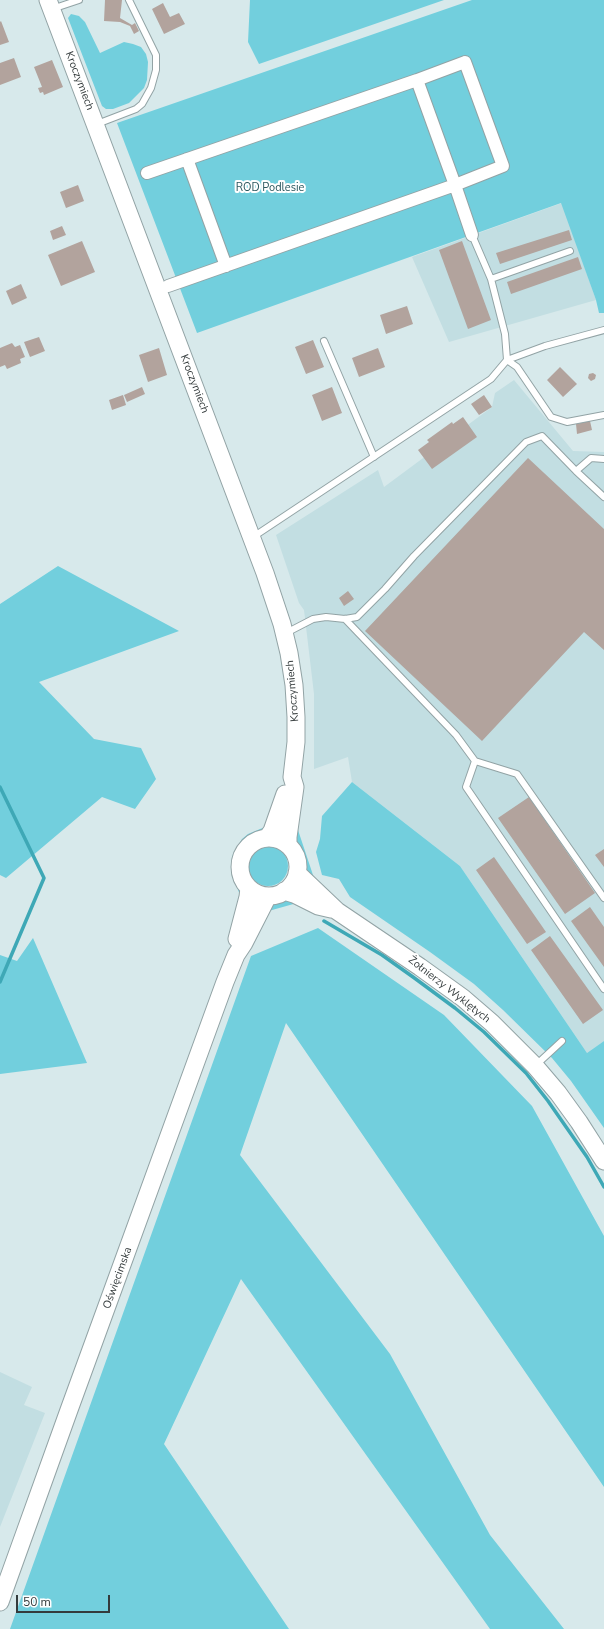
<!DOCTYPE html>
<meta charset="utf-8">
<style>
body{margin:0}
#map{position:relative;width:604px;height:1629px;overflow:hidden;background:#d7e9eb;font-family:"Nunito Sans",sans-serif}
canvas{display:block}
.scale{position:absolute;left:16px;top:1595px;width:94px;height:18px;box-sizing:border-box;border:2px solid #343b3c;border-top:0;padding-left:5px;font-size:12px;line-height:14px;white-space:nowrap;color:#343b3c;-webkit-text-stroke:3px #fff;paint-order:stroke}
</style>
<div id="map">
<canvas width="604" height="1629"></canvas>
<div class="scale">50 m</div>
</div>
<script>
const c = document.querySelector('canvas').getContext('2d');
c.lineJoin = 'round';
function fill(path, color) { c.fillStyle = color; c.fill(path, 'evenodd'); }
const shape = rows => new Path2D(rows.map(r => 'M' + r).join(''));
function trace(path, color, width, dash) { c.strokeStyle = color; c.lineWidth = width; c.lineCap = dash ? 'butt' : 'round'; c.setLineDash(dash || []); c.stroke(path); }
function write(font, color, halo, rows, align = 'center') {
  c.font = font + ' "Nunito Sans",sans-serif'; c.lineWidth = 4; c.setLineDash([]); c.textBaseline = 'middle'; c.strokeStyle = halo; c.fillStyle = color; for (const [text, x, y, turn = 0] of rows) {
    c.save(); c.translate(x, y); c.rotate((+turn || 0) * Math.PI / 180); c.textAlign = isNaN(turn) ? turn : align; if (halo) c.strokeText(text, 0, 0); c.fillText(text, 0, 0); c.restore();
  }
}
fill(shape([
 [562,203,596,300,449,342,412,257],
 [514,380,573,451,604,452,604,1041,587,1053,460,866,352,782,348,757,314,769,314,694,304,610,299,603,276,535,378,470,384,487,492,407,495,393],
 [0,1372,32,1387,24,1405,45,1413,0,1527]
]), '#c2dee2');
fill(shape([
 [250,0,444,0,259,64,248,42],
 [472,0,604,0,604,313,599,313,596,300,561,203,197,333,117,123],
 [71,14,79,16,85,22,100,53,124,42,133,44,141,47,146,54,148,62,147,80,144,88,129,103,113,109,106,109,102,106,68,18],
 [58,566,179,631,39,682,94,739,141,748,156,779,135,809,102,797,6,878,0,875,0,604],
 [352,782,460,866,587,1053,604,1041,604,1128,571,1081,552,1058,503,1010,474,984,430,952,350,897,339,879,322,875,316,852,320,839,322,816],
 [295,826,298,830,314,878,304,871,302,858,295,844],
 [265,827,262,832,254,835,245,841,238,851,235,869,242,890,240,895,232,874,231,865,233,854,242,839,248,834],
 '248 866a20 20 0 1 1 40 0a20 20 0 1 1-40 0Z',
 [281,898,297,903,265,912,275,900],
 [318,928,444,1015,532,1106,604,1236,604,1487,286,1023,240,1155,390,1354,490,1535,564,1629,490,1629,241,1279,164,1444,289,1629,10,1629,251,956],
 [33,938,87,1063,0,1074,0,955,17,961]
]), '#72cfdd');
trace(shape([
 [0,787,44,878,0,982],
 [324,921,382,955,413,977,455,1008,484,1032,526,1073,548,1101,587,1157,604,1187]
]), '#3ea8b6', 3.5);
fill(shape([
 [105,0,122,0,120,18,132,25,135,23,139,31,134,34,130,26,120,22,104,21],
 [163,3,170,17,179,13,185,24,164,34,152,9],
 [1,21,9,42,0,45,0,22],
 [14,58,21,77,0,85,0,63],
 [52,60,63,87,44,95,43,92,40,93,38,88,42,87,34,67],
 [78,185,84,201,66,208,60,192],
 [62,226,66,235,53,240,50,231],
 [569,230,572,240,500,264,496,253],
 [82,241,95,272,61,286,48,255],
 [462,241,491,320,468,329,439,250],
 [578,257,582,269,511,294,507,282],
 [21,284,27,298,12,305,6,291],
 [407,306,413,324,386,334,380,315],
 [39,337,45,351,30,357,24,342],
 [313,340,324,367,306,374,295,347],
 [12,343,15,347,20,345,25,357,20,359,21,363,7,369,5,365,0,367,0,348],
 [159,348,167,375,148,382,139,355],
 [378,348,385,367,359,377,352,358],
 [560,367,577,384,563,397,547,380],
 [593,373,596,375,595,379,591,381,588,378,589,374],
 [142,387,145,394,127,402,124,395],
 [332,387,342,413,322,421,312,395],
 [123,395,126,405,112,410,109,400],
 [484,395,492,407,479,415,471,404],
 [463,417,477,437,432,469,418,450,429,442,427,440,452,422,453,424],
 [590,421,592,430,577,434,576,424],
 [528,458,604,529,604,650,584,632,482,741,365,631],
 [348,591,354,599,344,606,339,598],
 [529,797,595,893,565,914,498,818],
 [604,849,604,867,595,855],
 [494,857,546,932,527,944,476,870],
 [590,907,604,927,604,967,571,921],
 [550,936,603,1010,583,1024,531,950]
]), '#b2a39d');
const lane = shape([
 [52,9,79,0],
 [97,124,136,109,142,104,151,88,156,70,156,55,129,0],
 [472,235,491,279,505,334,507,360],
 [491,279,570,251],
 [324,341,374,457],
 [507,360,517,367,551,417,567,422,604,415],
 [576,471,591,458,604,459],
 [253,537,491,379,507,360,545,346,604,330],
 [345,619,456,735,475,761,517,774,604,898],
 [286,633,313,619,326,617,345,619,357,617,385,589,414,556,526,442,542,436,576,471,604,497],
 [475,761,466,787,604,989],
 [536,1065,562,1041]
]);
const street = shape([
 [187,159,226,266],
 [147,173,417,80],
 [168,286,455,185,503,166,465,62,417,80,455,185,472,235]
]);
const secondary = shape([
 [48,0,265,573,282,624,289,653,294,685,296,717,296,742,292,777,295,787,288,837,288,845],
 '240 867a29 29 0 1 1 58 0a29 29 0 1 1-58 0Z',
 [267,838,272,831,285,794],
 [297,873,337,911,420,967,463,998,492,1023,535,1066,558,1093,579,1122,604,1161],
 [284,891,294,894,318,906,331,909],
 [237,939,248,897,249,888],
 [0,1602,69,1410,225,982,236,955,244,943,268,896]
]);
trace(lane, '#92a3a5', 8);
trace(street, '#92a3a5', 14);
trace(secondary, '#92a3a5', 19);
trace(lane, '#fff', 6);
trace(street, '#fff', 12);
trace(secondary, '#fff', 17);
write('11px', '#343b3c', '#fff', [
 ["Kroczymiech",79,81,69],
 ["Kroczymiech",194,384,69],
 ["Kroczymiech",293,691,-95],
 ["Żołnierzy Wyklętych",449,990,38],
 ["Oświęcimska",118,1278,-70]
]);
write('11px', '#29565d', '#fff', [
 ["ROD Podlesie",270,188]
]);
</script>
